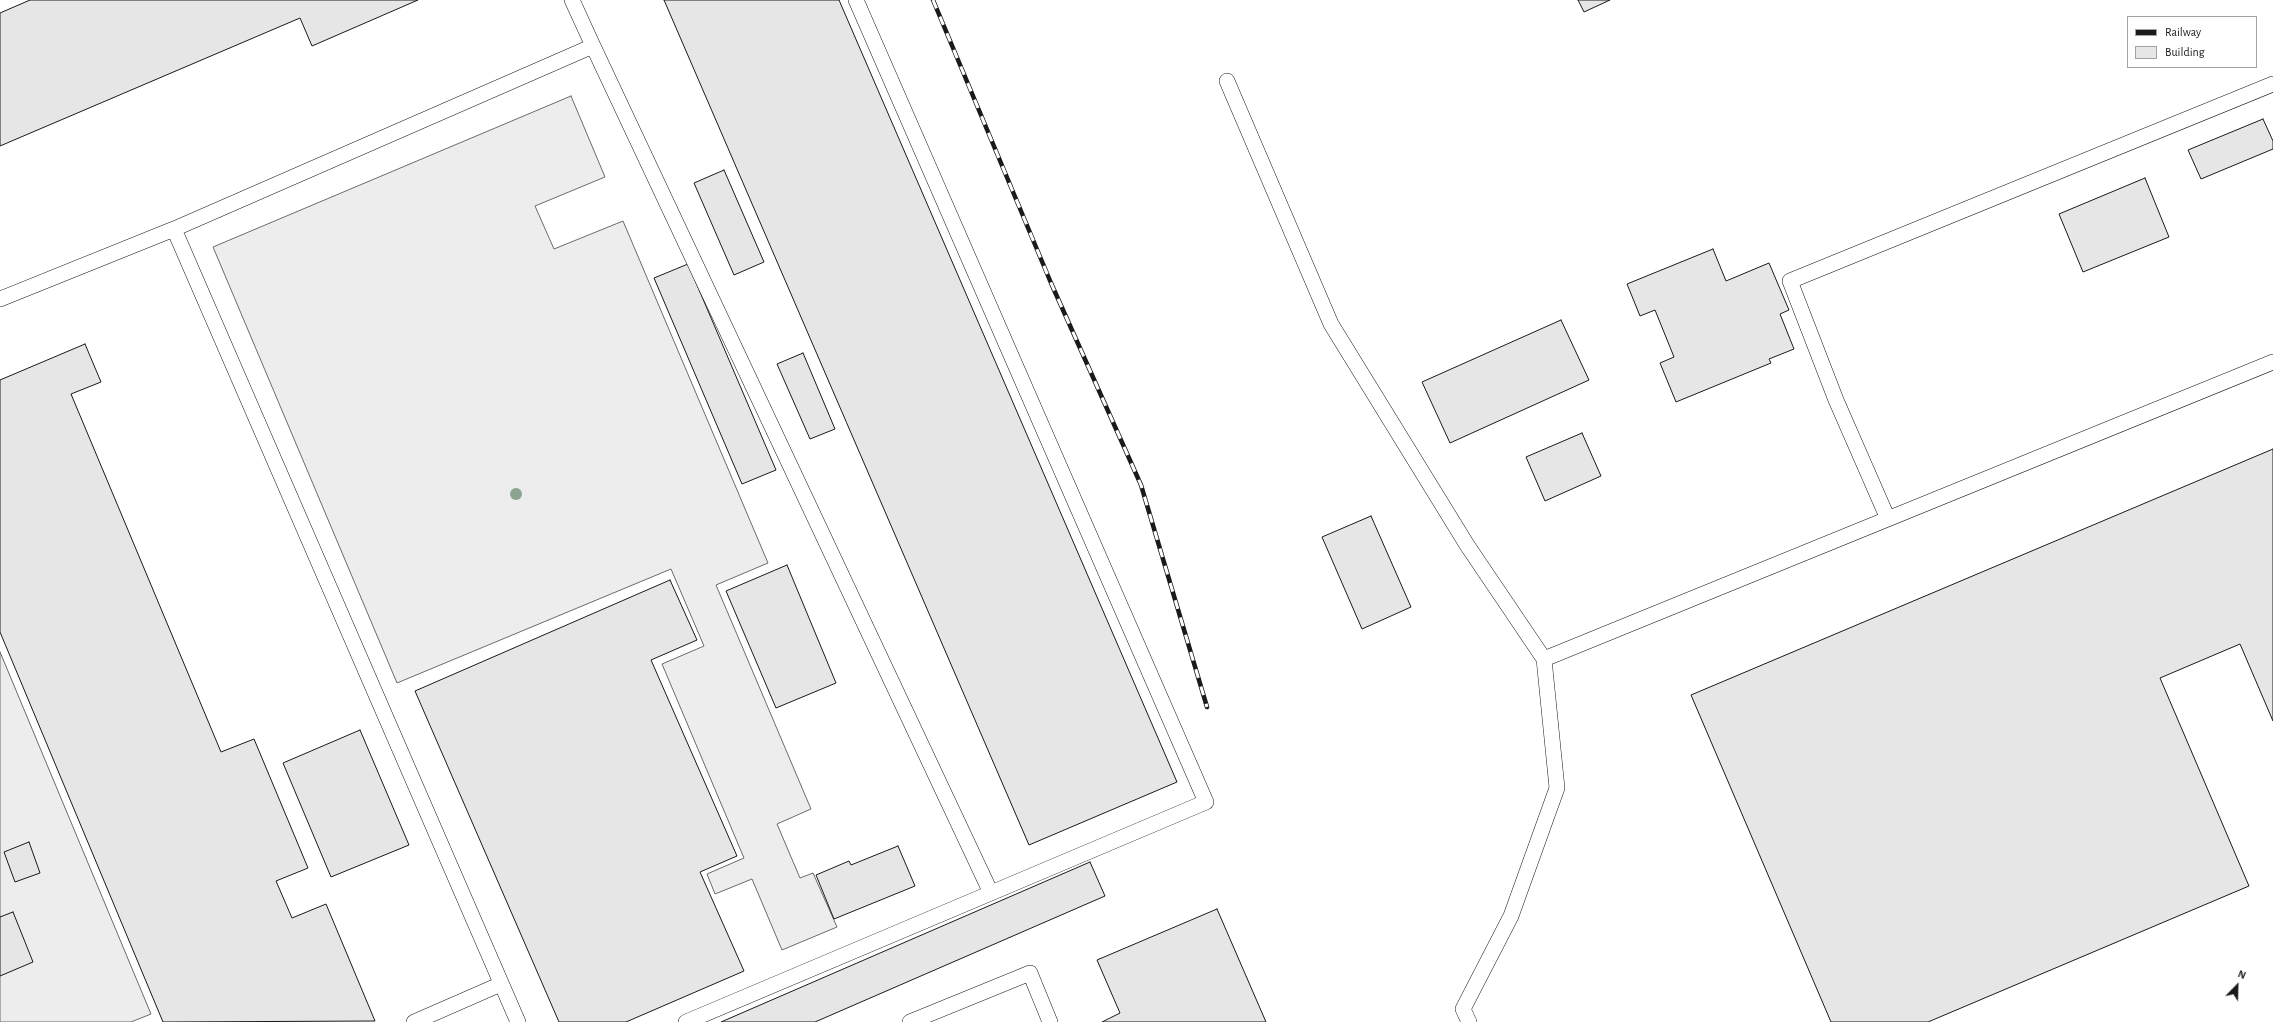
<!DOCTYPE html>
<style>
body{margin:0}
#map{position:relative;width:2273px;height:1022px;overflow:hidden;background:#fff;font-family:"Alegreya Sans",sans-serif}
canvas{display:block}
.legend{position:absolute;left:2127px;top:16px;width:130px;height:52px;box-sizing:border-box;background:#fff;border:1px solid #a3a3a3;margin:0;padding:5px 7px;list-style:none;font-size:12px;color:#1a1a1a}
.legend li{display:flex;align-items:center;gap:8px;height:20px}
.legend b{width:20px;border:1px solid #a3a3a3}
.north{position:absolute;left:2217px;top:966px;width:40px;height:40px;-webkit-text-stroke:3px #fff;paint-order:stroke;rotate:23deg;font-size:11px;font-weight:700;line-height:16px;text-align:center;color:#1a1a1a}
.north::after{content:'';display:block;margin:auto;width:14px;height:18px;background:#1a1a1a;clip-path:polygon(50% 0,100% 100%,50% 72%,0 100%)}
</style>
<div id="map">
<canvas width="2273" height="1022"></canvas>
<ul class="legend">
<li><b style="height:5px;background:#1a1a1a"></b>Railway</li>
<li><b style="height:11px;background:#e6e6e6"></b>Building</li>
</ul>
<div class="north">N</div>
</div>
<script>
const c = document.querySelector('canvas').getContext('2d');
c.lineJoin = 'round';
function fill(path, color) { c.fillStyle = color; c.fill(path, 'evenodd'); }
const shape = rows => new Path2D(rows.map(r => 'M' + r).join(''));
function trace(path, color, width, dash) { c.strokeStyle = color; c.lineWidth = width; c.lineCap = dash ? 'butt' : 'round'; c.setLineDash(dash || []); c.stroke(path); }
const built = shape([
 [571,96,605,177,535,206,554,249,623,221,768,563,716,585,811,809,777,824,800,878,813,873,837,927,782,950,752,879,715,894,707,874,744,858,662,664,704,646,671,569,397,683,213,247,571,96],
 [0,652,151,1014,131,1022,0,1022,0,652]
]);
fill(built, '#ededed');
trace(built, '#6a6a6a', 1);
const building = shape([
 [30,0,418,0,312,46,300,18,0,146,0,13,30,0],
 [664,0,839,0,1177,782,1029,845,664,0],
 [1578,0,1610,0,1584,12,1578,0],
 [2263,119,2273,141,2273,149,2201,179,2188,150,2263,119],
 [724,170,764,262,734,275,694,183,724,170],
 [2145,178,2169,237,2083,272,2059,214,2145,178],
 [1713,249,1726,281,1769,263,1789,310,1780,314,1794,349,1769,359,1771,363,1676,402,1660,363,1674,357,1655,310,1640,316,1627,284,1713,249],
 [688,264,776,470,742,484,654,278,688,264],
 [1561,320,1589,380,1450,443,1422,382,1561,320],
 [85,344,101,382,71,394,221,752,254,739,308,868,276,881,292,918,326,904,375,1021,163,1022,0,632,0,380,85,344],
 [803,353,835,429,810,439,777,364,803,353],
 [1582,433,1601,476,1545,501,1526,457,1582,433],
 [2273,449,2273,721,2240,644,2160,678,2249,886,1928,1022,1831,1022,1691,695,2273,449],
 [1371,516,1411,607,1362,629,1322,537,1371,516],
 [787,565,836,683,776,708,726,591,787,565],
 [670,580,697,640,651,660,737,856,700,872,744,971,626,1022,559,1022,415,691,670,580],
 [360,730,409,845,331,877,283,763,360,730],
 [29,842,40,873,15,882,4,852,29,842],
 [898,846,915,886,834,919,816,875,849,861,851,865,898,846],
 [1090,862,1105,896,815,1022,721,1022,1090,862],
 [1217,909,1266,1022,1102,1022,1120,1013,1097,960,1217,909],
 [13,912,33,962,0,976,0,917,13,912]
]);
fill(building, '#e6e6e6');
trace(building, '#1a1a1a', 1);
const service = shape([
 [593,46,991,893],
 [1227,81,1331,324,1467,545,1544,659,1557,788,1511,916,1463,1009,1469,1022],
 [174,229,593,46,572,0],
 [0,299,174,229,518,1022],
 [1888,519,1836,400,1790,281,2273,84],
 [1544,659,2273,362],
 [414,1022,501,984],
 [686,1022,1206,802,856,0],
 [910,1022,1030,973,1050,1022]
]);
trace(service, '#1a1a1a', 16);
trace(service, '#fff', 15);
const rail = shape([
 [933,0,1051,283,1141,485,1207,707]
]);
trace(rail, '#1a1a1a', 4.5);
trace(rail, '#fff', 3, [9]);
c.fillStyle = '#8aa48f';
for (const [x, y] of [
 [516,494]
]) { c.beginPath(); c.arc(x, y, 6, 0, 2 * Math.PI); c.fill(); }
</script>
